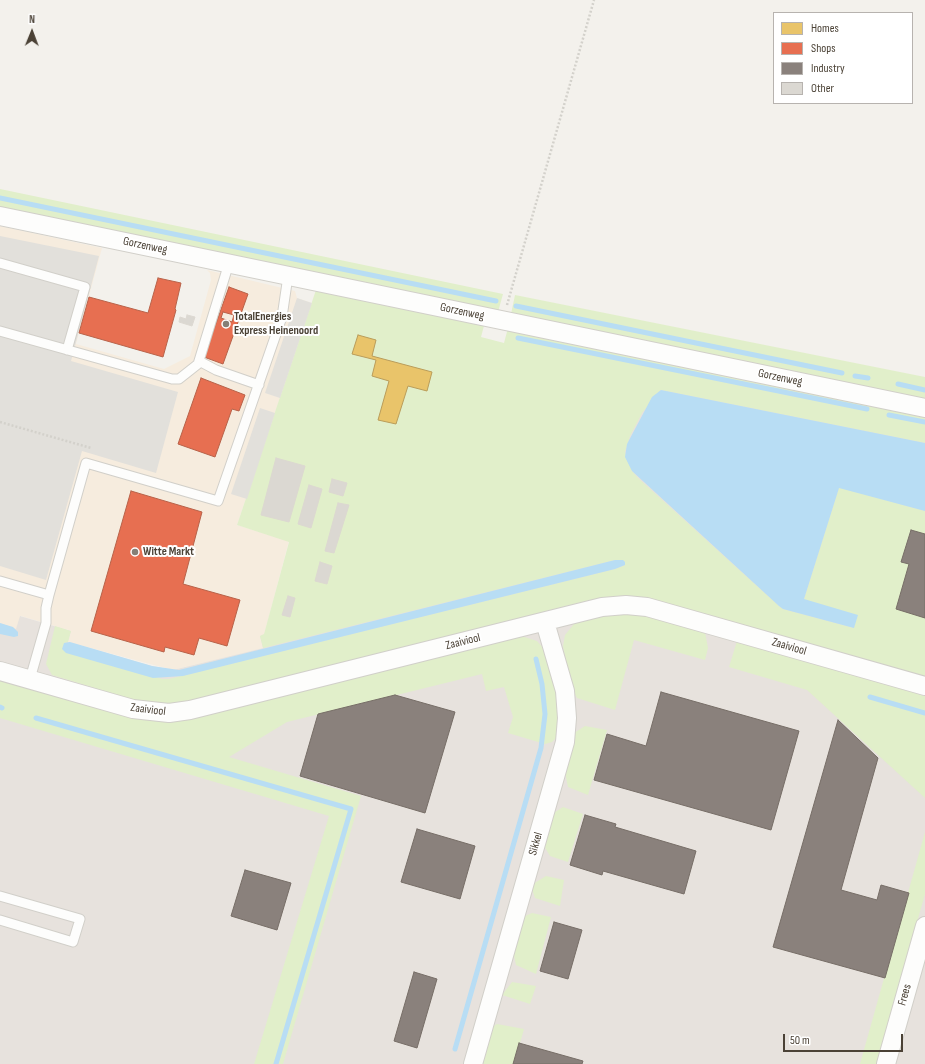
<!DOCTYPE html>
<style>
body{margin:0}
#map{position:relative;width:925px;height:1064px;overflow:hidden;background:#f3f1ec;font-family:"Sofia Sans Condensed",sans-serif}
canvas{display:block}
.legend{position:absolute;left:773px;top:12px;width:140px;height:92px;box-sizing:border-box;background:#fff;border:1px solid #b7b3af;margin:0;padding:5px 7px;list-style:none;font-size:12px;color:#4b4236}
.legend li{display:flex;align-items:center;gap:8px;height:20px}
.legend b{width:20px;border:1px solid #b7b3af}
.north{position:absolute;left:12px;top:12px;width:40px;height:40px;-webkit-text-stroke:3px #fff;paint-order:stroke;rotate:1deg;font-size:11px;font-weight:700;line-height:16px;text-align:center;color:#4b4236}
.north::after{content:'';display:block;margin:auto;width:14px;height:18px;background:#4b4236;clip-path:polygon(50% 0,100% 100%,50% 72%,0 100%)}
.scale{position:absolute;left:783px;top:1034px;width:120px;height:18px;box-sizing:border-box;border:2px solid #4b4236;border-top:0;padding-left:5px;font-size:12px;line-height:14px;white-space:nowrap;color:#4b4236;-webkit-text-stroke:3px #fff;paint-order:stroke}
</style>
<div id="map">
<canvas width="925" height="1064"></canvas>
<ul class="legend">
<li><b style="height:11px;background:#e9c46a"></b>Homes</li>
<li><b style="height:11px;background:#e76f51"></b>Shops</li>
<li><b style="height:11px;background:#8a817c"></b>Industry</li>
<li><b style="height:11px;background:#dbd8d2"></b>Other</li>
</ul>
<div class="north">N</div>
<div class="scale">50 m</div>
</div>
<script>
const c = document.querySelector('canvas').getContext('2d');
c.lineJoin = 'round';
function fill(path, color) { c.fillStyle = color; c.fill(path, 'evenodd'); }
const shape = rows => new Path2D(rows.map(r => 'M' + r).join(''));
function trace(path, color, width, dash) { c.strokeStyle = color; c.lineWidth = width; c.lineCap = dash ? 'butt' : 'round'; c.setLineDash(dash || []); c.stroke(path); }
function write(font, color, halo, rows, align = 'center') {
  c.font = font + ' "Sofia Sans Condensed",sans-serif'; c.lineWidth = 4; c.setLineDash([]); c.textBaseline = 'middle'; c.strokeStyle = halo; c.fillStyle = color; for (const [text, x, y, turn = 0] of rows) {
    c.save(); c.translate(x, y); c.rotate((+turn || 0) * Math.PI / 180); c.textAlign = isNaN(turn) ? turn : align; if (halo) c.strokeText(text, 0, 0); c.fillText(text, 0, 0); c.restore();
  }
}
fill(shape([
 [0,226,102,248,76,344,164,369,190,356,211,280,210,273,207,270,295,291,297,298,312,303,237,525,289,541,264,635,263,648,173,670,68,642,71,631,21,616,16,630,0,623]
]), '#f6ecde');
fill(shape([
 [644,373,925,433,925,1064,0,1064,0,623,16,629,20,616,71,631,68,642,152,666,173,670,263,648,260,636,324,620]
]), '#e7e2dd');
fill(shape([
 [0,189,503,294,498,312,0,208],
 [317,287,485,322,481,337,504,343,508,328,925,414,925,443,661,390,642,413,630,436,625,452,632,471,638,478,779,606,783,609,854,628,804,599,839,487,925,511,925,678,655,601,623,596,590,600,181,703,158,705,144,703,52,675,46,664,55,626,71,631,68,642,64,643,162,679,169,679,615,569,625,565,615,560,263,648,260,636,264,634,289,542,237,525],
 [515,295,925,377,925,401,511,314],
 [636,613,705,632,708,648,705,660,634,640,615,710,577,698,571,687,563,646,565,635,574,624,584,620,596,616],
 [521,636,537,641,544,649,557,690,559,709,557,737,552,742,545,744,508,733,513,717,504,687,486,691,482,674,287,722,229,757,361,796,283,1064,254,1064,329,816,0,718,0,680,128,717,161,722,206,715],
 [737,641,925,696,925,798,807,690,729,667],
 [585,726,607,730,588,795,568,787,565,773,574,733],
 [563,807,583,814,568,862,550,856,544,846,552,814],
 [925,832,925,894,877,1064,860,1064],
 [546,876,564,880,560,906,535,898,532,889,533,884],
 [532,913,551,917,536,974,516,965,513,951,523,917],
 [512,982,536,986,530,1004,502,995],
 [497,1024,524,1029,514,1064,482,1064,492,1027]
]), '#e1efca');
fill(shape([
 [0,236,99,256,71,361,178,392,156,473,82,451,46,580,0,566],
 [297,298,312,303,280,398,265,393],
 [260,408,275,413,247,499,231,494]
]), '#e2e0db');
fill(shape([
 [661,390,925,443,925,511,839,488,804,599,858,615,854,628,783,609,779,606,632,471,625,457,627,444,652,397],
 [615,560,623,560,625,562,625,565,615,569,183,676,153,678,66,653,62,649,64,643,70,642,152,666,179,670],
 [0,623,13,627,18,632,18,636,14,637,0,634]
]), '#b8ddf4');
const homes = shape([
 [358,335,376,340,372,356,432,372,427,391,408,386,396,424,378,420,389,381,372,376,376,360,352,354,358,335]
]);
fill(homes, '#e9c46a');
trace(homes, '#ba9d5a', 1);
const shops = shape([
 [158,278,181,283,175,309,176,310,163,357,79,333,89,297,148,313,158,278],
 [229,287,248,294,223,364,204,357,229,287],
 [223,312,234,315,232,322,221,318,223,312],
 [201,378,245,395,239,411,232,409,215,457,178,444,201,378],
 [131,491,202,512,183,584,240,600,227,646,199,638,194,655,165,647,164,652,91,631,131,491]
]);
fill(shops, '#e76f51');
trace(shops, '#b86249', 1);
const industry = shape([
 [911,530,925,534,925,618,896,609,909,564,901,562,911,530],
 [661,692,799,731,771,830,594,780,607,734,646,746,661,692],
 [395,695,455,712,425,813,300,776,318,714,395,695],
 [838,720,878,758,841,890,877,900,881,885,909,893,885,978,773,947,838,720],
 [585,815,616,824,615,827,696,851,684,894,603,871,602,875,570,865,585,815],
 [417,829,475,846,460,899,401,882,417,829],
 [245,870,291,883,277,930,231,916,245,870],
 [554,922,582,930,568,979,540,971,554,922],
 [414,972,437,979,417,1048,394,1041,414,972],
 [519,1043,583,1061,582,1064,513,1064,519,1043]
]);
fill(industry, '#8a817c');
trace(industry, '#776e67', 1);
trace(shape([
 [0,198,496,301],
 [516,306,842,373],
 [518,338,867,409],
 [855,376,868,378],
 [898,384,925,390],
 [889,415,925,422],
 [870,697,925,713],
 [0,707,2,708],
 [36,718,351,809,276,1064],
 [455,1049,541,748,545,714,542,684,536,659]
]), '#b8ddf4', 5);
const building = shape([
 [187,315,195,317,192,326,179,322,180,317,186,319,187,315],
 [276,458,305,466,289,522,261,515,276,458],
 [332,479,347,483,343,496,329,492,332,479],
 [309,485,322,489,311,528,298,524,309,485],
 [338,503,349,505,334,553,325,551,338,503],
 [320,562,332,566,327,584,315,581,320,562],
 [288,596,295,598,290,617,282,615,288,596]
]);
fill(building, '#dbd8d2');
trace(building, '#dcd8d1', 1);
const service = shape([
 [0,263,85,287,67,350],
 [0,331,172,379,179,379,198,364,229,263],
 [199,361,216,370,259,385],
 [0,581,49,595,86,463,218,501,282,317,288,276],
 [30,679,46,623,46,608,49,595],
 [0,896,80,919,73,942,0,920]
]);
const minor = shape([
 [0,216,925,408],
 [0,671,133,709,169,713,190,710,602,607,626,605,647,607,925,686],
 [473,1064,565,742,567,718,565,691,545,622],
 [886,1064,925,926]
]);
trace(service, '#d1cfc9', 11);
trace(minor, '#d1cfc9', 20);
trace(shape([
 [507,305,594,0],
 [0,422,91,448]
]), '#d3d1cb', 2.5, [2, 2]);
trace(service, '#fdfdfc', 9);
trace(minor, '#fdfdfc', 18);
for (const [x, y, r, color] of [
 [226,324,4,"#867f76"],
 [135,552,4,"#867f76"]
]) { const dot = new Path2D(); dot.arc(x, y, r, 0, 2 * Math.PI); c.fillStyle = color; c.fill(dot); trace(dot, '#fff', 1.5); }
write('12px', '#4b4236', '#fff', [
 ["Gorzenweg",145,246,12],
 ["Gorzenweg",462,312,12],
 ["Gorzenweg",780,378,12],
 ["Zaaiviool",463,642,-14],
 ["Zaaiviool",789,647,16],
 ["Zaaiviool",148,710,7],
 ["Sikkel",536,844,-74],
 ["Frees",905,995,-74]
]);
write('bold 12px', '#4b4236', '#fff', [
 ["TotalEnergies",234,317],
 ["Express Heinenoord",234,331],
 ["Witte Markt",143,552]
], 'left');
</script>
